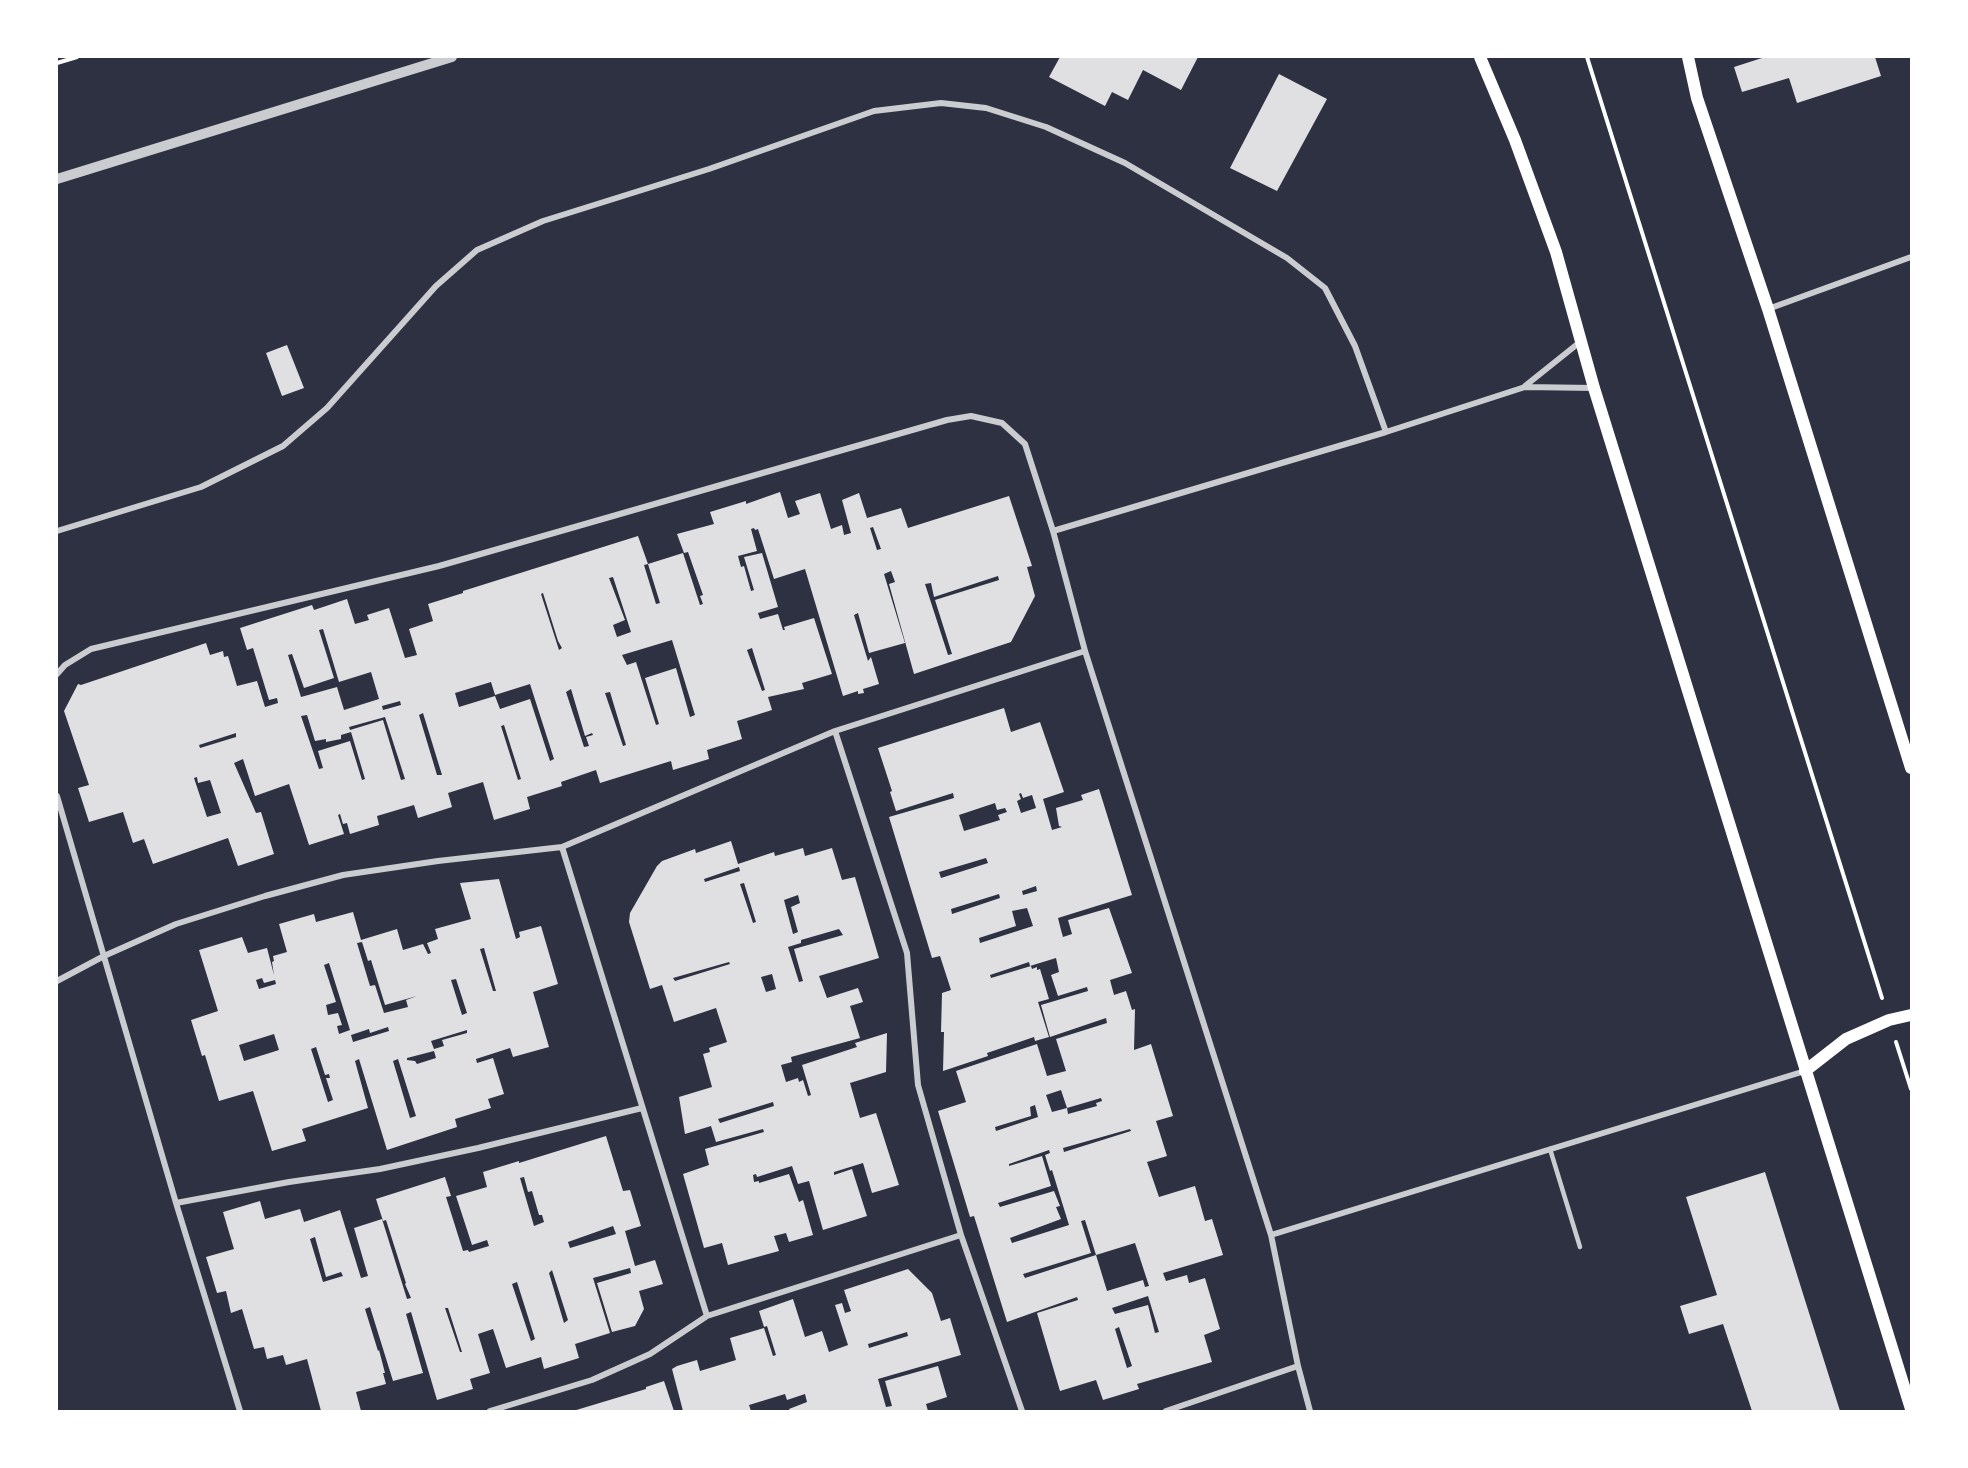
<!DOCTYPE html>
<style>
body{margin:0}
#map{position:relative;width:1968px;height:1468px;overflow:hidden;background:#2d3142;font-family:"PT Sans Narrow",sans-serif}
canvas{display:block}
.frame{position:absolute;inset:0;border:58px solid #fff;pointer-events:none}
</style>
<div id="map">
<canvas width="1968" height="1468"></canvas>
<div class="frame"></div>
</div>
<script>
const c = document.querySelector('canvas').getContext('2d');
c.lineJoin = 'round';
function fill(path, color) { c.fillStyle = color; c.fill(path, 'evenodd'); }
const shape = rows => new Path2D(rows.map(r => 'M' + r).join(''));
function trace(path, color, width, dash) { c.strokeStyle = color; c.lineWidth = width; c.lineCap = dash ? 'butt' : 'round'; c.setLineDash(dash || []); c.stroke(path); }
fill(shape([
 [1060,57,1198,57,1181,90,1143,70,1128,100,1112,92,1105,106,1049,77],
 [1765,57,1875,57,1881,76,1797,103,1789,78,1742,92,1734,67],
 [1279,74,1327,99,1277,191,1230,168],
 [287,345,304,388,282,396,266,353],
 [780,492,788,518,800,514,795,501,820,493,831,529,842,525,844,535,851,533,842,500,859,493,867,518,901,508,908,528,1009,496,1032,566,1027,567,1035,596,1011,642,914,674,889,584,895,582,891,571,884,574,905,643,869,653,858,613,854,615,868,661,871,657,879,684,863,689,864,693,858,694,858,691,843,696,805,569,774,579,758,529,755,530,754,528,751,529,757,551,738,556,741,567,744,566,751,591,754,590,744,557,762,553,778,607,758,613,760,619,778,614,783,630,785,630,784,627,814,618,832,674,802,683,804,689,768,697,772,710,737,721,742,739,707,750,709,759,673,770,671,761,600,783,596,770,561,782,562,786,527,797,530,809,494,820,483,782,448,793,452,807,418,818,414,805,377,816,379,825,350,834,347,823,343,824,340,814,338,815,344,834,309,845,289,784,255,796,243,759,234,763,256,813,261,812,274,854,238,866,228,838,153,864,144,839,133,843,123,812,89,822,78,788,89,785,64,711,78,684,81,685,206,643,210,655,223,651,224,657,228,656,237,686,257,681,265,707,278,703,277,698,269,700,253,648,247,650,240,628,312,605,314,610,347,599,355,624,369,620,367,615,389,608,405,658,417,655,409,629,433,621,428,604,463,593,463,591,638,536,648,564,683,553,700,605,703,604,700,596,703,595,688,552,684,553,677,534,714,524,710,512,746,501,746,504],
 [873,527,881,549,877,550,870,528],
 [648,564,660,603,656,604,644,565],
 [998,576,999,580,935,600,952,654,948,655,925,584,931,583,934,597],
 [613,577,631,632,617,637,613,625,625,620,609,578],
 [543,593,558,641,562,648,559,650,541,594],
 [323,629,339,682,371,672,379,699,344,710,337,687,301,697,288,655,292,654,304,688,334,678,319,630],
 [672,640,695,715,690,717,676,668,645,678,659,724,656,725,636,662,627,665,622,655],
 [752,648,765,690,762,691,747,650],
 [491,682,495,695,530,684,554,759,550,761,530,699,500,709,495,696,459,707,455,693],
 [571,689,585,736,592,733,593,735,586,737,589,746,584,747,566,692],
 [610,692,626,745,623,746,605,693],
 [400,701,401,705,383,710,382,706],
 [423,713,442,775,437,775,419,715],
 [307,715,315,741,326,739,326,742,341,739,341,735,351,732,365,779,362,780,350,741,318,751,323,768,319,769,301,716],
 [385,717,405,779,401,780,383,720,350,730,349,727],
 [504,725,521,779,518,780,501,726],
 [236,733,236,737,200,748,199,745],
 [197,777,198,783,210,780,221,813,207,817,194,778],
 [1004,708,1011,732,1040,722,1064,792,1043,799,1052,830,1062,827,1059,826,1056,808,1083,800,1081,795,1099,789,1132,895,1058,918,1061,930,1063,937,1072,934,1068,920,1109,908,1132,973,1110,980,1114,995,1126,991,1132,1010,1135,1009,1134,1050,1151,1044,1173,1116,1156,1121,1167,1156,1147,1162,1159,1197,1195,1186,1205,1221,1212,1219,1223,1255,1163,1273,1166,1281,1187,1275,1189,1283,1205,1278,1220,1329,1204,1335,1212,1362,1137,1384,1139,1389,1103,1400,1096,1380,1060,1391,1037,1313,1078,1300,1077,1297,1007,1322,974,1216,970,1217,938,1111,966,1102,956,1071,1037,1044,1047,1076,1066,1071,1056,1039,1107,1023,1106,1018,1050,1037,1041,1005,1088,991,1087,987,1058,996,1051,975,1059,972,1056,958,1030,966,1029,962,990,975,991,978,1031,966,1032,969,1037,967,1037,970,1040,969,1049,999,1038,1002,1049,1037,1035,1041,1034,1037,987,1053,988,1056,943,1071,944,1032,941,1032,942,993,951,990,940,956,932,958,889,817,954,798,953,793,896,811,890,792,892,791,878,748],
 [1021,793,1023,798,1032,795,1036,808,1021,813,1017,801,1021,799,1019,794],
 [995,803,997,810,1005,808,1007,812,998,815,1000,820,964,831,959,815],
 [986,858,988,863,941,878,939,872],
 [1036,886,1037,891,1023,895,1022,891],
 [999,894,1000,898,952,914,951,909],
 [1027,908,1033,926,980,943,979,938,1016,926,1012,911],
 [1061,1090,1067,1108,1101,1098,1102,1101,1096,1103,1097,1106,1068,1114,1067,1108,1052,1112,1046,1095],
 [1035,1105,1038,1117,996,1131,995,1127,1031,1116,1030,1107],
 [1130,1129,1131,1131,1064,1152,1063,1148],
 [1049,1150,1050,1153,1045,1155,1050,1171,1052,1170,1069,1225,1012,1243,1010,1238,1061,1219,1056,1207,1060,1206,1054,1191,1000,1207,998,1203,1051,1186,1042,1156,1009,1166,1009,1164],
 [1085,1220,1096,1255,1025,1278,1023,1274,1091,1253,1081,1221],
 [1135,1243,1149,1286,1145,1287,1143,1280,1107,1291,1096,1255],
 [1148,1296,1159,1332,1155,1333,1148,1305,1115,1314,1112,1308],
 [1119,1327,1132,1366,1127,1368,1115,1329],
 [731,841,738,864,774,852,775,856,803,848,805,856,832,848,842,880,855,877,879,958,819,976,827,998,858,988,863,1002,850,1006,860,1038,791,1057,792,1062,781,1065,786,1082,798,1078,799,1082,803,1080,808,1096,811,1095,802,1065,857,1047,855,1043,887,1033,886,1072,850,1083,860,1118,876,1113,899,1185,872,1193,863,1163,834,1172,834,1175,852,1169,867,1216,823,1230,809,1181,798,1184,792,1166,757,1177,756,1174,753,1175,754,1182,759,1181,759,1183,789,1174,799,1202,803,1200,813,1235,789,1242,786,1233,774,1236,779,1251,728,1265,722,1243,704,1248,683,1174,709,1165,705,1149,764,1132,763,1129,716,1142,711,1126,685,1134,679,1097,712,1087,703,1054,710,1052,709,1048,727,1042,716,1008,674,1022,662,985,650,989,629,922,630,913,657,866,662,861,695,849,696,853],
 [739,867,740,871,705,882,704,879],
 [744,883,756,922,753,923,740,884],
 [798,895,800,903,791,907,798,932,793,934,784,900],
 [839,929,843,935,794,949,803,981,799,982,788,947,801,943,801,940],
 [729,962,730,964,675,981,673,978],
 [772,974,776,989,766,992,761,977],
 [773,1102,774,1106,720,1123,718,1119],
 [499,879,516,939,520,937,519,932,541,926,558,984,533,992,549,1047,513,1057,510,1048,476,1059,477,1063,493,1058,504,1094,488,1099,491,1108,455,1119,457,1127,387,1150,359,1059,355,1061,368,1108,302,1129,306,1141,272,1151,253,1091,219,1101,205,1055,202,1056,191,1020,218,1011,199,950,242,937,248,953,267,948,274,975,272,962,274,961,273,956,287,952,279,924,314,914,316,922,353,912,361,940,397,929,403,950,423,944,428,954,431,953,427,943,438,939,435,929,471,919,460,883],
 [362,942,368,961,371,960,385,1005,417,996,406,1000,408,1007,384,1013,375,985,370,986,357,943],
 [484,948,496,991,493,991,480,949],
 [329,963,350,1030,339,1034,337,1026,342,1025,338,1013,328,1015,326,1005,336,1002,324,965],
 [262,978,264,983,275,980,276,984,259,989,256,980],
 [456,979,467,1013,462,1015,451,980],
 [388,1027,389,1031,353,1042,351,1035,369,1029,370,1033],
 [467,1030,467,1033,442,1040,444,1046,434,1049,431,1041],
 [274,1034,279,1050,244,1061,239,1045],
 [316,1047,325,1075,329,1074,330,1078,326,1078,333,1100,328,1102,311,1049],
 [434,1051,436,1058,417,1064,415,1061,407,1060,407,1058],
 [398,1059,416,1116,410,1118,393,1061],
 [606,1136,623,1191,630,1190,641,1226,625,1231,635,1266,655,1260,663,1284,639,1291,644,1309,635,1326,612,1332,597,1283,631,1273,630,1268,593,1278,610,1333,575,1344,579,1358,544,1369,541,1357,506,1368,493,1329,478,1334,490,1373,470,1379,473,1389,437,1400,411,1312,406,1314,423,1373,393,1381,370,1307,365,1309,378,1351,379,1350,385,1373,383,1373,386,1384,356,1392,361,1411,321,1411,307,1359,286,1365,283,1355,267,1359,264,1347,254,1349,242,1309,231,1313,226,1291,217,1293,206,1257,234,1249,223,1212,260,1201,265,1219,300,1209,304,1222,340,1210,361,1278,368,1276,354,1228,382,1219,407,1299,411,1298,405,1284,406,1283,386,1220,383,1221,376,1199,445,1177,451,1196,446,1197,463,1251,468,1250,469,1252,489,1246,487,1240,472,1245,456,1196,487,1187,483,1172,519,1161,519,1163],
 [524,1177,528,1192,532,1191,539,1215,542,1215,544,1222,534,1226,520,1178],
 [613,1226,616,1234,570,1248,568,1242],
 [315,1237,326,1277,341,1272,343,1276,323,1282,310,1239],
 [552,1270,568,1320,564,1323,549,1273],
 [517,1282,535,1339,531,1341,512,1284],
 [445,1308,448,1308,462,1352,460,1352],
 [1765,1172,1804,1297,1840,1411,1752,1411,1723,1324,1689,1334,1680,1306,1717,1295,1686,1197],
 [908,1269,932,1293,941,1321,950,1318,961,1355,878,1379,886,1407,892,1406,885,1381,938,1366,947,1397,926,1404,928,1411,790,1411,789,1409,807,1402,805,1394,787,1400,785,1394,749,1405,751,1411,683,1411,672,1369,677,1366,697,1360,700,1371,736,1360,730,1338,764,1328,773,1356,776,1355,767,1326,764,1327,759,1311,793,1299,805,1337,822,1331,829,1352,848,1345,835,1305,842,1303,845,1313,851,1311,844,1290],
 [907,1332,908,1336,869,1348,868,1344],
 [664,1381,674,1411,573,1411,646,1389,646,1387]
]), '#e0e0e3');
trace(shape([
 [1587,57,1882,998],
 [57,63,77,57],
 [1896,1042,1911,1089]
]), '#fff', 4);
trace(shape([
 [1550,1149,1580,1247]
]), '#caccd0', 4.5);
trace(shape([
 [1768,309,1911,257],
 [1525,386,1580,342],
 [57,531,201,487,283,446,327,408,436,286,477,250,543,221,709,169,874,111,941,103,986,108,1046,127,1125,163,1287,258,1325,288,1355,346,1386,432],
 [1053,531,1386,432,1525,387,1594,388],
 [57,674,65,665,91,649,439,566,947,420,971,416,1002,423,1025,444,1053,531,1085,651,1271,1235,1298,1366,1310,1411],
 [835,731,907,953,918,1085,961,1235,1022,1411],
 [57,796,176,1203,240,1411],
 [562,847,707,1316],
 [57,981,104,956,176,924,265,896,343,875,438,861,562,847,835,731,1085,651],
 [176,1203,289,1182,380,1169,478,1148,642,1108],
 [1271,1235,1805,1071],
 [490,1411,592,1380,650,1354,707,1316,961,1235],
 [1166,1411,1298,1366]
]), '#caccd0', 6);
trace(shape([
 [57,179,452,57]
]), '#caccd0', 10);
trace(shape([
 [1480,57,1515,140,1556,252,1594,388,1911,1409],
 [1688,57,1697,98,1768,309,1911,768],
 [1805,1071,1846,1039,1889,1020,1911,1015]
]), '#fff', 12);
</script>
